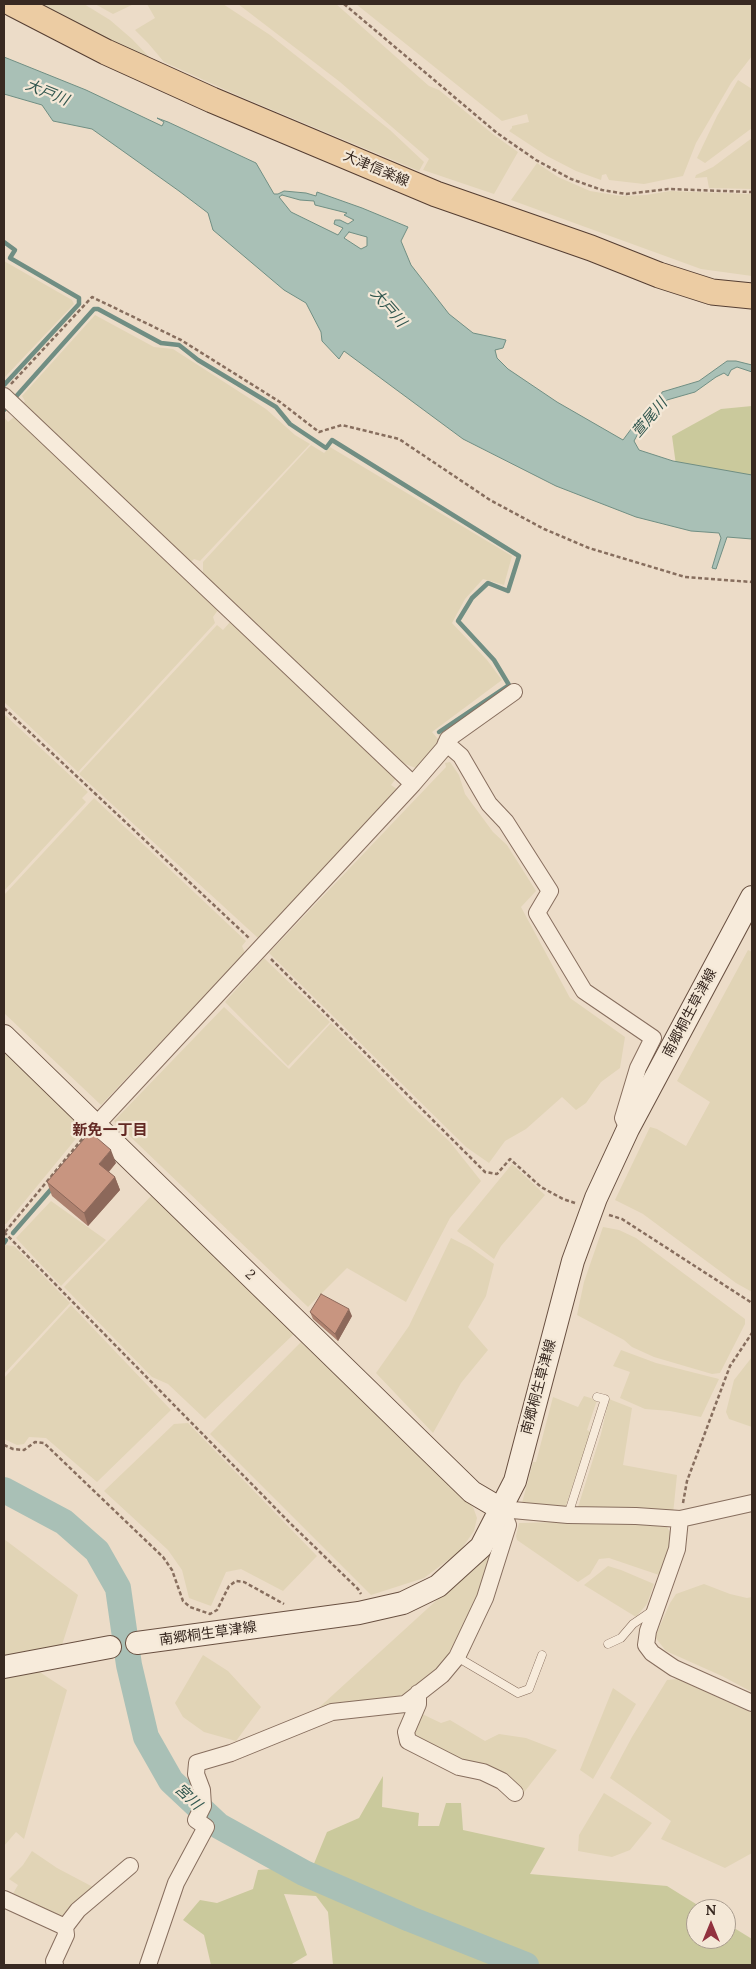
<!DOCTYPE html>
<meta charset="utf-8">
<style>
body{margin:0}
#map{position:relative;width:756px;height:1969px;overflow:hidden;background:#ecdcc8;font-family:Lora,serif}
canvas{display:block}
.frame{position:absolute;inset:0;border:5px solid #382921;pointer-events:none}
.north{position:absolute;left:686px;top:1899px;width:50px;height:50px;box-sizing:border-box;background:#f4e8d7;border:1px solid #a99c8e;border-radius:50%;rotate:0deg;font-size:14px;font-weight:700;line-height:20px;text-align:center;color:#382921}
.north::after{content:'';display:block;margin:auto;width:18px;height:22px;background:#92323f;clip-path:polygon(50% 0,100% 100%,50% 72%,0 100%)}
</style>
<div id="map">
<canvas width="756" height="1969"></canvas>
<div class="frame"></div>
<div class="north">N</div>
</div>
<script>
const c = document.querySelector('canvas').getContext('2d');
c.lineJoin = 'round';
function fill(path, color) { c.fillStyle = color; c.fill(path, 'evenodd'); }
const shape = rows => new Path2D(rows.map(r => 'M' + r).join(''));
function trace(path, color, width, dash) { c.strokeStyle = color; c.lineWidth = width; c.lineCap = dash ? 'butt' : 'round'; c.setLineDash(dash || []); c.stroke(path); }
function write(font, color, halo, rows, align = 'center') {
  c.font = font + ' Lora,"Noto Sans JP",serif'; c.lineWidth = 4.5; c.setLineDash([]); c.textBaseline = 'middle'; c.strokeStyle = halo; c.fillStyle = color; for (const [text, x, y, turn = 0] of rows) {
    c.save(); c.translate(x, y); c.rotate((+turn || 0) * Math.PI / 180); c.textAlign = isNaN(turn) ? turn : align; if (halo) c.strokeText(text, 0, 0); c.fillText(text, 0, 0); c.restore();
  }
}
fill(shape([
 [40,4,84,4,110,20,132,39,153,61],
 [95,4,134,4,113,14],
 [147,4,223,4,270,35,390,130,424,162,419,171,239,96,164,62,148,43,135,30,155,18],
 [238,4,336,4,429,86,439,90,494,135,518,152,494,194,423,170,429,159,340,82],
 [356,4,752,4,752,56,731,83,696,143,683,176,644,184,609,180,606,174,602,175,601,180,576,171,547,156,509,131,512,128,512,126,529,122,527,114,502,121],
 [738,80,752,89,752,128,705,163,697,158,717,116],
 [752,138,752,189,709,188,707,177,695,178,696,175,713,167],
 [537,163,558,177,590,191,621,196,646,195,670,191,752,194,752,276,701,269,511,200],
 [4,261,72,300,74,304,4,378],
 [95,315,154,347,173,349,266,409,295,435,310,444,200,561,194,559,190,563,22,404,25,401,22,396],
 [4,417,8,422,14,417,218,610,213,617,215,623,78,772,4,702],
 [311,445,324,453,330,447,512,556,504,585,483,579,465,599,452,623,487,660,502,680,432,732,438,739,434,749,416,768,405,764,203,577,203,562],
 [231,621,397,777,391,785,397,789,258,938,79,774,217,625,223,630],
 [4,714,88,792,82,798,86,802,4,891],
 [450,762,459,775,465,794,493,832,507,845,536,891,521,907,570,998,625,1037,620,1068,601,1082,586,1103,576,1110,562,1097,526,1129,505,1141,489,1163,466,1147,269,953,446,767,445,763],
 [94,798,246,941,242,946,245,953,101,1105,4,1013,4,895],
 [748,950,752,952,752,1292,736,1283,643,1214,615,1200,650,1127,657,1129,686,1146,710,1102,677,1081],
 [264,958,330,1022,288,1066,225,1002],
 [224,1007,289,1069,331,1023,411,1105,450,1142,481,1181,450,1218,406,1302,347,1268,308,1307,114,1121],
 [4,1052,79,1123,79,1135,6,1224,4,1224],
 [512,1164,545,1195,501,1246,494,1259,457,1231],
 [152,1195,295,1333,205,1419,168,1384,152,1377,64,1287],
 [51,1201,106,1240,61,1286,16,1238],
 [603,1227,619,1230,636,1238,745,1319,745,1324,720,1373,712,1374,654,1357,632,1347,624,1340,577,1315,584,1282],
 [451,1238,471,1248,494,1264,486,1296,468,1327,488,1350,461,1383,433,1433,376,1373,409,1326],
 [5,1245,14,1246,70,1303,4,1374,4,1247],
 [71,1305,171,1410,97,1482,46,1438,29,1437,24,1444,17,1445,4,1439,4,1378],
 [301,1342,473,1507,477,1518,474,1531,460,1551,424,1578,371,1595,210,1434],
 [621,1350,656,1363,719,1379,701,1417,670,1411,645,1409,620,1398,630,1372,613,1366],
 [752,1357,752,1427,729,1419,726,1412,734,1380],
 [584,1396,597,1400,587,1430,591,1432,564,1511,522,1503,533,1462,536,1462,553,1397,578,1407],
 [609,1399,632,1408,623,1465,677,1475,673,1514,578,1507,601,1434],
 [188,1423,317,1556,283,1591,241,1569,226,1572,211,1606,189,1598,182,1570,168,1550,104,1491,174,1424],
 [595,1521,667,1527,674,1538,662,1576,609,1558,599,1559,590,1574,578,1582,517,1540,516,1536,519,1523],
 [4,1539,78,1595,61,1648,4,1658],
 [491,1549,495,1551,481,1593,464,1628,437,1672,402,1698,312,1714,438,1599,475,1569],
 [608,1566,621,1570,654,1584,647,1604,636,1617,584,1585],
 [704,1584,730,1594,747,1598,752,1597,752,1692,722,1676,666,1651,655,1637,670,1603,676,1594],
 [203,1655,228,1671,261,1707,236,1741,204,1732,183,1717,175,1703],
 [35,1669,67,1690,24,1839,16,1832,4,1846,4,1678],
 [677,1679,752,1713,752,1853,725,1868,661,1839,671,1821,610,1778,632,1737,667,1680],
 [613,1688,636,1704,593,1779,580,1770],
 [418,1712,441,1723,450,1720,485,1741,499,1734,526,1738,557,1750,522,1795,411,1733],
 [604,1793,652,1823,630,1850,612,1857,578,1851,579,1835],
 [32,1851,57,1868,93,1887,60,1918,11,1897,18,1885,9,1879,23,1865]
]), '#e1d4b6');
fill(shape([
 [752,406,752,479,676,465,672,436,721,409],
 [383,1776,382,1807,419,1813,418,1826,439,1826,446,1803,461,1803,463,1830,545,1848,530,1874,667,1886,704,1909,696,1909,696,1939,726,1939,726,1923,752,1939,752,1965,333,1965,328,1912,316,1896,284,1894,307,1955,290,1965,211,1965,204,1935,183,1920,200,1900,217,1903,253,1889,258,1870,313,1866,327,1832,359,1818]
]), '#cac99c');
const water = shape([
 [4,57,86,90,162,126,164,122,157,118,168,122,256,163,274,194,278,194,284,191,306,193,316,196,317,192,362,208,408,227,401,241,411,265,449,314,473,333,506,340,503,348,495,350,497,358,508,369,557,402,623,440,643,413,661,396,662,392,699,381,727,361,736,361,752,365,752,372,737,367,731,370,728,376,724,373,716,377,695,392,667,400,641,428,634,441,639,450,673,461,752,475,752,539,727,537,716,569,712,568,721,538,719,533,691,531,636,517,556,486,463,439,344,351,339,359,322,341,321,332,306,303,284,290,213,230,208,213,179,191,92,129,53,121,42,105,4,94,4,57],
 [282,195,300,200,314,201,315,205,347,213,344,215,354,220,348,224,340,220,335,220,334,224,343,228,338,235,291,212,279,197,282,195],
 [349,232,367,237,367,246,361,249,344,238,349,232]
]);
fill(water, '#a9c0b6');
trace(water, '#708e83', 1);
trace(shape([
 [4,242,15,250,10,258,79,298,79,304,4,385],
 [4,410,94,309,98,309,161,343,179,345,198,360,276,407,290,424,326,448,332,440,519,556,508,591,488,583,472,598,458,621,494,660,509,685,439,732],
 [13,1233,53,1187],
 [4,1243,6,1240]
]), '#708e83', 4.5);
trace(shape([
 [4,1490,64,1522,97,1551,118,1588,129,1665,146,1737,171,1781,219,1826,304,1873,410,1919,526,1965]
]), '#a9c0b6', 26);
const lane = shape([
 [568,1515,605,1399,597,1397],
 [608,1644,621,1638,633,1624,652,1611],
 [457,1657,518,1693,529,1689,542,1655]
]);
const street = shape([
 [4,396,413,784],
 [446,743,461,756,489,804,506,822,550,891,537,913,584,991,653,1038,638,1068,623,1118,628,1129],
 [96,1125,413,784,444,748,448,739,514,692],
 [680,1519,677,1549,648,1631,646,1645,652,1653,674,1668,752,1703],
 [418,1693,418,1704,406,1732,408,1741,459,1767,483,1772,502,1781,515,1793],
 [4,1899,65,1927,66,1935,54,1961,55,1965],
 [65,1927,78,1910,130,1866],
 [148,1965,176,1883,206,1827,196,1820,203,1806,202,1790,196,1774,197,1763,231,1753,332,1712,405,1704,442,1675,457,1657,485,1598,508,1525,501,1509,568,1515,636,1516,680,1519,752,1503]
]);
const secondary = shape([
 [4,1036,472,1492,501,1509],
 [137,1643,359,1613,403,1603,438,1586,481,1547,515,1481,573,1261,596,1198,628,1129,752,897],
 [4,1667,110,1647]
]);
const primary = shape([
 [13,4,106,52,212,100,436,194,591,248,659,275,712,292,752,296]
]);
trace(lane, '#876e5e', 9);
trace(street, '#876e5e', 18);
trace(secondary, '#695041', 24);
trace(primary, '#553e32', 27);
trace(shape([
 [344,4,497,133,536,160,571,179,602,190,626,194,668,189,752,192],
 [11,384,92,297,181,340,280,402,319,432,342,425,399,439,490,500,544,529,589,548,685,577,752,582],
 [4,708,249,938],
 [271,959,485,1172,497,1174,510,1159,541,1187,563,1199,575,1203],
 [609,1215,622,1219,752,1303],
 [4,1232,290,1523,358,1589,361,1594],
 [5,1232,83,1138],
 [4,1445,13,1449,24,1450,35,1442,44,1443,163,1557,172,1570,183,1601,190,1607,210,1614,217,1610,229,1586,236,1581,244,1582,284,1604],
 [683,1503,687,1481,730,1366,752,1333]
]), '#876e5e', 2.5, [4, 2.5]);
trace(lane, '#f7ebdb', 8);
trace(street, '#f7ebdb', 16);
trace(secondary, '#f7ebdb', 22);
trace(primary, '#eccca3', 25);
fill(shape([
 [116,1163,109,1172,115,1177,120,1190,88,1226,52,1196,47,1182],
 [310,1312,352,1316,338,1341,313,1319]
]), '#ac806e');
fill(shape([
 [111,1150,116,1163,104,1177,99,1164],
 [115,1177,120,1190,88,1226,84,1213],
 [349,1309,352,1316,338,1341,335,1334]
]), '#8c685a');
const building = shape([
 [90,1132,111,1150,99,1164,115,1177,84,1213,47,1182,90,1132],
 [321,1294,349,1309,335,1334,310,1312,321,1294]
]);
fill(building, '#c89580');
trace(building, '#8c685a', 1);
write('14px', '#382921', '#f4e8d7', [
 ["大津信楽線",376,169,23],
 ["南郷桐生草津線",690,1013,-62],
 ["2",250,1275,44],
 ["南郷桐生草津線",539,1387,-75],
 ["南郷桐生草津線",208,1634,-8]
]);
write('italic 15px', '#31574f', '#f4e8d7', [
 ["大戸川",47,93,22],
 ["大戸川",388,308,49],
 ["萱尾川",650,418,-50],
 ["宮川",188,1797,43]
]);
write('bold 15px', '#622823', '#f4e8d7', [
 ["新免一丁目",110,1131]
]);
</script>
